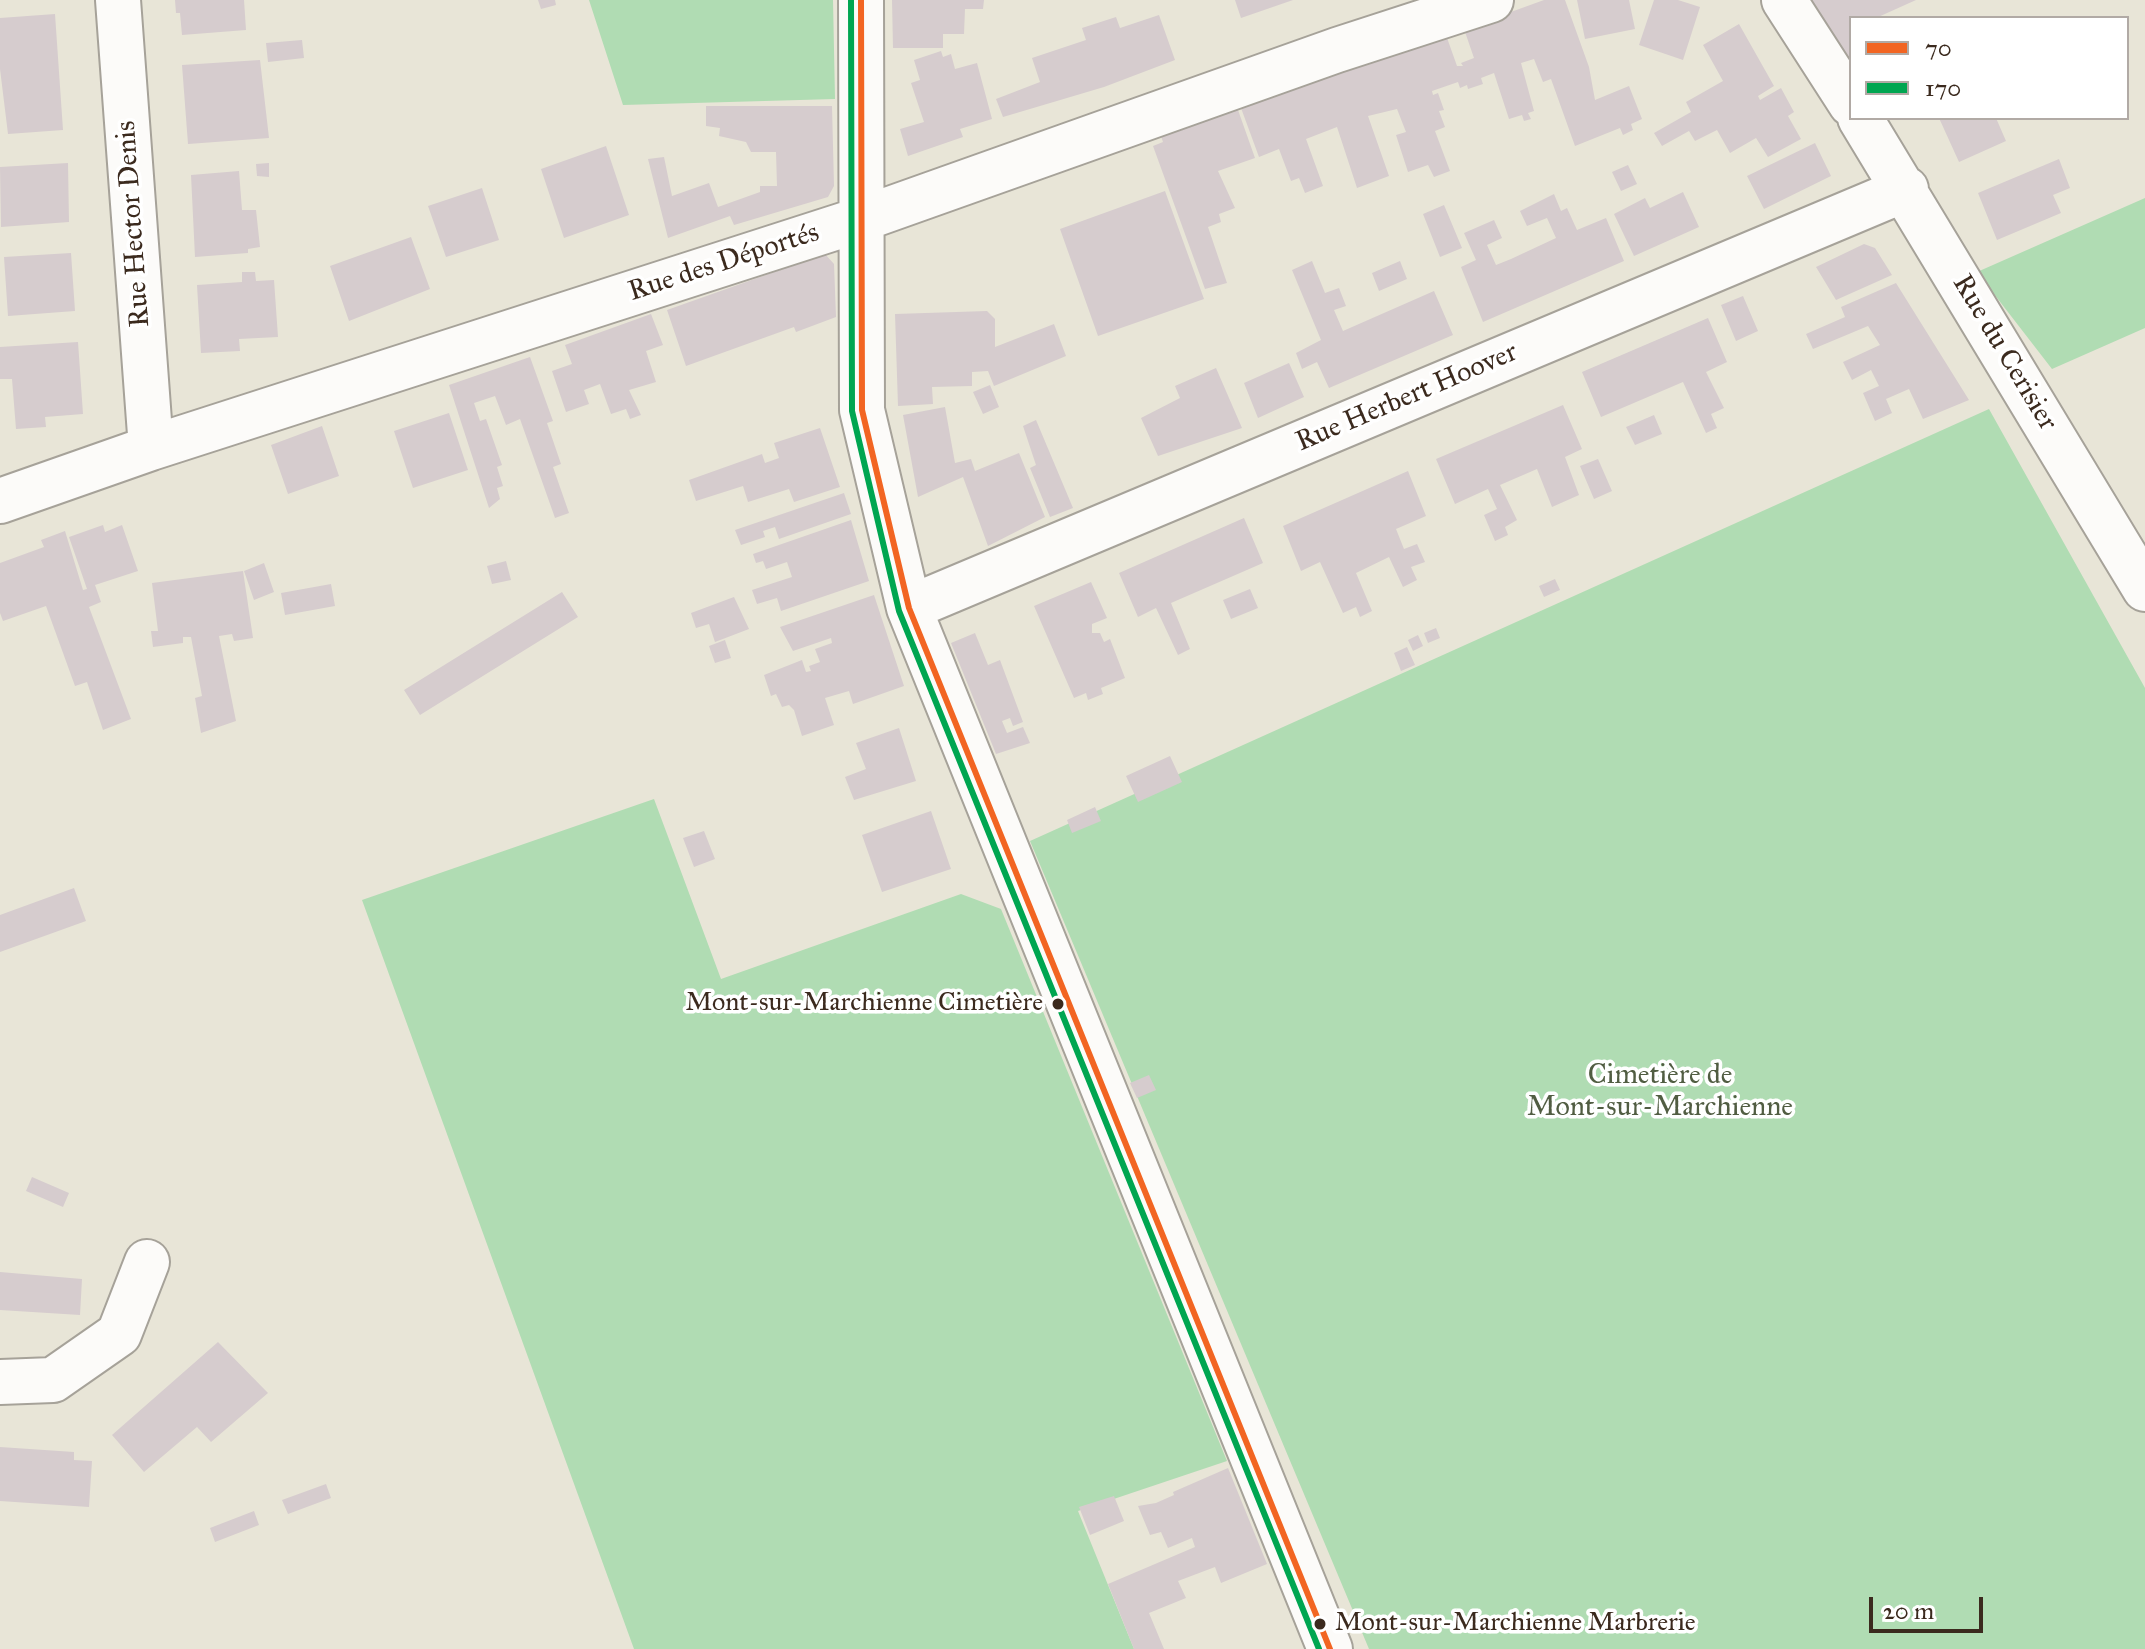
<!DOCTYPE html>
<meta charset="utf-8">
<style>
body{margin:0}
#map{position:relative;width:2145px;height:1649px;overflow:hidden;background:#e8e5d7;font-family:"IM FELL Great Primer",serif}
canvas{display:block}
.legend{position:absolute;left:1849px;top:16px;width:280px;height:104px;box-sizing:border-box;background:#fff;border:2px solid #b1aaa5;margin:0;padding:10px 14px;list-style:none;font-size:24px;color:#3b2a1e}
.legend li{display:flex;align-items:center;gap:16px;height:40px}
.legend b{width:40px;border:2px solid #b1aaa5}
.scale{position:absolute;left:1869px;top:1597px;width:114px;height:36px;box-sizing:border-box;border:4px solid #3b2a1e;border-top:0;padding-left:10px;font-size:24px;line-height:28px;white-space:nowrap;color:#3b2a1e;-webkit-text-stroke:6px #fff;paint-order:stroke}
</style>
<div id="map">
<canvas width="2145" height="1649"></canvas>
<ul class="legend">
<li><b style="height:10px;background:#f26522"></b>70</li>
<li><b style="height:10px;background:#00a651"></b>170</li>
</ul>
<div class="scale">20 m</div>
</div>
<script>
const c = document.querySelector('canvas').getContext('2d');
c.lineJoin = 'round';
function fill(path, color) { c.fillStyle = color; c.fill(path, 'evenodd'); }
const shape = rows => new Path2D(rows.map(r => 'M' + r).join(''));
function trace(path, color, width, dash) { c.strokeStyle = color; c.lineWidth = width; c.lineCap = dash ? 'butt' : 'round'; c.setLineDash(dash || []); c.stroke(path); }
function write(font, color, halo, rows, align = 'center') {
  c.font = font + ' "IM FELL Great Primer",serif'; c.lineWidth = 7; c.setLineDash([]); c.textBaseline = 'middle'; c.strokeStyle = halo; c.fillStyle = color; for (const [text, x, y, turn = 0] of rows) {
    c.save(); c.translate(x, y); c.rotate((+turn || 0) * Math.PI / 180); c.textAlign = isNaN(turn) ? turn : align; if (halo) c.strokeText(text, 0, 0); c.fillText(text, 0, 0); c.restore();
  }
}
fill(shape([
 [589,0,833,0,835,99,623,105],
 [2145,198,2145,328,2052,369,1977,272],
 [1989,409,2145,688,2145,1649,1369,1649,1030,841],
 [654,799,721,979,961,894,1001,909,1227,1461,1078,1511,1134,1649,634,1649,362,900]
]), '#b0dcb3');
fill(shape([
 [175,0,244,0,246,30,182,35,180,13,176,13],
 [538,0,555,0,556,5,541,9],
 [892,0,984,0,983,9,965,9,964,34,943,34,943,48,893,48],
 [1235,0,1293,0,1241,18],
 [1544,0,1565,0,1589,67,1595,100,1629,86,1642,119,1631,124,1633,130,1623,135,1620,128,1575,146,1551,79,1543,82,1534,59,1521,63,1534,111,1528,113,1531,119,1524,121,1522,115,1509,119,1494,73,1481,78,1483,84,1468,89,1467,85,1460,88,1458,82,1432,91,1433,95,1438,93,1444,110,1439,111,1445,127,1435,131,1450,171,1434,177,1428,165,1408,172,1396,135,1406,132,1397,109,1368,116,1389,176,1357,188,1337,127,1306,139,1323,186,1305,193,1299,178,1291,181,1279,149,1259,157,1241,108,1446,35,1457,66,1463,66,1461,63,1474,58,1464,29],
 [1577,0,1629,0,1635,29,1585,39],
 [1654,0,1678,0,1700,7,1683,60,1639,45],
 [1801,0,1916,0,1876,18,1851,18,1851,73],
 [55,14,63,130,8,134,0,69,0,18],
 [1159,15,1175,60,1104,87,1003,117,996,99,1040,82,1032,58,1086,40,1082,28,1116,17,1120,28],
 [1739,24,1774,86,1758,96,1760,100,1781,88,1794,112,1788,116,1801,139,1768,157,1756,138,1730,153,1717,130,1695,141,1689,131,1662,146,1654,133,1691,112,1686,102,1723,81,1703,45],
 [302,40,304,58,268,62,266,43],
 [941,51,943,57,951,54,955,69,977,63,992,119,960,129,963,137,908,156,900,129,924,122,911,83,920,80,914,60],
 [260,60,269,138,188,144,182,65],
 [706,106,832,106,834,186,828,197,734,225,730,216,668,238,648,159,664,157,672,196,709,183,718,207,760,192,760,186,777,186,776,152,751,152,746,142,719,136,720,128,706,126],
 [1238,110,1255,158,1218,171,1235,208,1219,214,1221,222,1208,227,1227,283,1205,289,1153,146,1163,142,1161,136],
 [1939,118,1996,118,2006,141,1959,162],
 [1815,143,1831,176,1764,209,1747,176],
 [606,146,629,215,564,238,541,169],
 [2059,159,2070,188,2053,195,2061,213,1997,240,1978,193],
 [68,163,69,222,1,227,0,167],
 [269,163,269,177,257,176,256,164],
 [1628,165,1637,184,1621,191,1612,172],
 [239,171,242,210,256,210,260,247,248,249,248,253,195,257,191,175],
 [482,188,499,240,446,257,428,206],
 [1165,191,1204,299,1098,336,1060,229],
 [1683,192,1699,227,1634,256,1614,214,1645,198,1650,208],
 [1554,194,1561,211,1567,208,1577,230,1606,218,1624,261,1483,322,1461,267,1476,260,1464,233,1494,220,1502,238,1487,245,1496,265,1511,259,1556,238,1547,218,1527,226,1520,211],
 [1444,205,1462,248,1440,257,1423,214],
 [411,237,430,289,349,321,330,266],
 [1864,244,1875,248,1892,275,1836,300,1816,267],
 [71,253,75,311,8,316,4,257],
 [825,254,834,264,836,317,796,332,794,327,686,366,667,310],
 [1312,261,1325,293,1339,288,1346,306,1334,310,1343,331,1434,291,1453,335,1329,388,1317,362,1302,369,1296,353,1321,340,1292,270],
 [1400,261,1407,279,1379,291,1372,273],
 [242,272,255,272,256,281,274,280,278,337,239,339,240,351,201,353,197,285,242,282],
 [1896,283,1969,400,1923,419,1909,389,1886,399,1892,413,1875,421,1863,393,1879,386,1871,370,1852,380,1843,362,1880,345,1868,326,1813,349,1806,334,1845,317,1841,307],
 [1743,296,1758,331,1736,341,1721,305],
 [987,311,995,319,995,347,1054,324,1066,356,994,386,988,371,972,372,972,386,932,387,933,404,898,406,895,314],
 [651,314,663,345,646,351,656,382,629,390,641,415,630,419,626,409,611,414,600,384,584,390,589,404,566,412,552,371,572,364,565,345],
 [1708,318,1727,362,1706,372,1724,408,1711,414,1717,428,1706,433,1683,382,1601,417,1582,372],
 [78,342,83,414,45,417,46,427,16,429,12,379,0,379,0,347],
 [530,357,553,421,547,423,561,464,553,467,569,513,555,518,520,419,506,425,495,396,474,403,480,421,486,419,502,465,497,467,503,486,497,488,500,499,489,508,449,385],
 [1289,363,1304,397,1258,418,1244,383],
 [1216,368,1242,428,1158,456,1141,418,1180,398,1175,386],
 [990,385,999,407,983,414,973,392],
 [1563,405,1582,449,1565,457,1579,495,1552,507,1537,469,1500,485,1517,520,1505,527,1508,535,1495,541,1484,515,1497,509,1488,489,1455,504,1436,459],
 [945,407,955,463,971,459,975,471,1019,453,1045,517,988,546,963,477,918,497,903,415],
 [449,413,468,470,413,488,394,431],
 [1654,415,1662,434,1635,445,1626,427],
 [1036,420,1073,508,1050,517,1030,468,1036,465,1023,426],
 [322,426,339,476,288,494,271,445],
 [820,428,840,487,794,502,789,489,748,502,743,486,696,501,689,480,762,454,765,463,779,458,774,443],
 [1598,459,1612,491,1594,499,1580,466],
 [1408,471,1426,516,1396,529,1404,549,1417,544,1425,562,1411,567,1417,580,1403,587,1389,557,1356,573,1372,611,1360,617,1356,607,1343,613,1320,562,1301,571,1283,526],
 [844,493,851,514,779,539,775,527,763,531,765,537,741,545,735,530],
 [1244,518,1263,563,1171,603,1190,649,1178,655,1156,608,1138,617,1119,573],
 [851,520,869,581,781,611,777,598,757,604,752,590,792,577,787,562,766,569,763,561,756,563,753,554],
 [103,525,105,532,122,525,138,571,95,585,101,602,89,607,131,719,103,730,87,682,75,686,46,606,3,621,0,613,0,563,44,547,41,540,65,531,83,590,87,589,69,537],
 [506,561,511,580,492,584,487,566],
 [264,563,274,592,254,600,244,571],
 [243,571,253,638,234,641,232,634,219,636,236,721,201,733,195,698,202,696,191,637,183,637,183,643,153,647,151,631,158,631,152,583],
 [1555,579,1560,590,1544,597,1539,586],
 [1091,582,1107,618,1092,624,1092,633,1100,633,1104,642,1110,639,1125,678,1101,688,1103,694,1088,700,1086,693,1074,698,1034,606],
 [331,584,335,606,285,615,281,593],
 [1250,589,1258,608,1231,619,1223,600],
 [562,592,578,617,420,715,404,690],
 [874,595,904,686,853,704,849,691,825,698,834,725,802,736,794,710,789,705,782,707,776,694,771,696,764,675,802,660,806,672,811,671,809,666,820,662,815,649,832,643,831,638,793,651,780,627],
 [734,597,749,629,715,642,709,624,696,628,691,613],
 [1436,628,1440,638,1428,643,1424,633],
 [975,633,988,665,1000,660,1023,722,1013,726,1010,718,1002,721,1007,733,1023,727,1030,743,996,754,951,643],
 [1418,635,1423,646,1413,651,1408,640],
 [725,640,731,658,715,663,709,646],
 [1407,647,1415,665,1401,671,1394,653],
 [899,728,916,781,854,800,845,777,866,769,856,743],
 [1170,756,1182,782,1138,802,1126,776],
 [1095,807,1101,821,1072,833,1067,820],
 [931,811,951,869,882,892,862,835],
 [704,831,715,859,694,867,683,838],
 [74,888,86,921,0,952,0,915],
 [1149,1075,1156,1090,1137,1098,1130,1083],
 [32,1177,69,1193,63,1207,26,1191],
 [0,1272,82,1279,80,1315,0,1310],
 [218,1342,268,1393,211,1442,197,1427,144,1472,112,1435],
 [0,1447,74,1452,74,1460,92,1461,89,1507,0,1501],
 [1228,1468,1267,1564,1221,1583,1215,1567,1178,1581,1186,1598,1149,1613,1164,1649,1134,1649,1108,1584,1195,1547,1192,1538,1168,1548,1161,1532,1150,1535,1138,1506,1156,1503,1174,1495,1173,1492],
 [326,1484,331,1498,288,1514,282,1500],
 [1114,1496,1124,1521,1090,1535,1079,1507],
 [254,1511,259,1525,215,1542,210,1528]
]), '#d6ccce');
const minor = shape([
 [118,0,151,448],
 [861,0,862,410,909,608,1330,1649],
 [1784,0,1851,104],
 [1860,118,2145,589],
 [0,501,151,448,859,220,1337,50,1491,0],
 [909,608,1906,189],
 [0,1382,53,1380,119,1334,147,1262]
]);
trace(minor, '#a6a299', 48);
trace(minor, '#fcfbf9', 44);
trace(shape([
 [861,0,862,410,909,608,1330,1649]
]), '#f26522', 6);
trace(shape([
 [851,0,852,411,899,611,1319,1649]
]), '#00a651', 6);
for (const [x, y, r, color] of [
 [1058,1004,7,"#3b2a1e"],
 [1320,1624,7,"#3b2a1e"]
]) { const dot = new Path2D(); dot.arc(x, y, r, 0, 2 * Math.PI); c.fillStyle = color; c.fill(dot); trace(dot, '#fff', 3); }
write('26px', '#3b2a1e', '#fff', [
 ["Mont-sur-Marchienne Cimetière",1043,1004],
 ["Mont-sur-Marchienne Marbrerie",1335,1624,"left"]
], 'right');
write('28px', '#3b2a1e', '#fff', [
 ["Rue Hector Denis",134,224,-94],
 ["Rue des Déportés",724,263,-18],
 ["Rue du Cerisier",2004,353,59],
 ["Rue Herbert Hoover",1407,398,-23]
]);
write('28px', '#515d42', '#fff', [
 ["Cimetière de",1660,1076],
 ["Mont-sur-Marchienne",1660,1108]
]);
</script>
